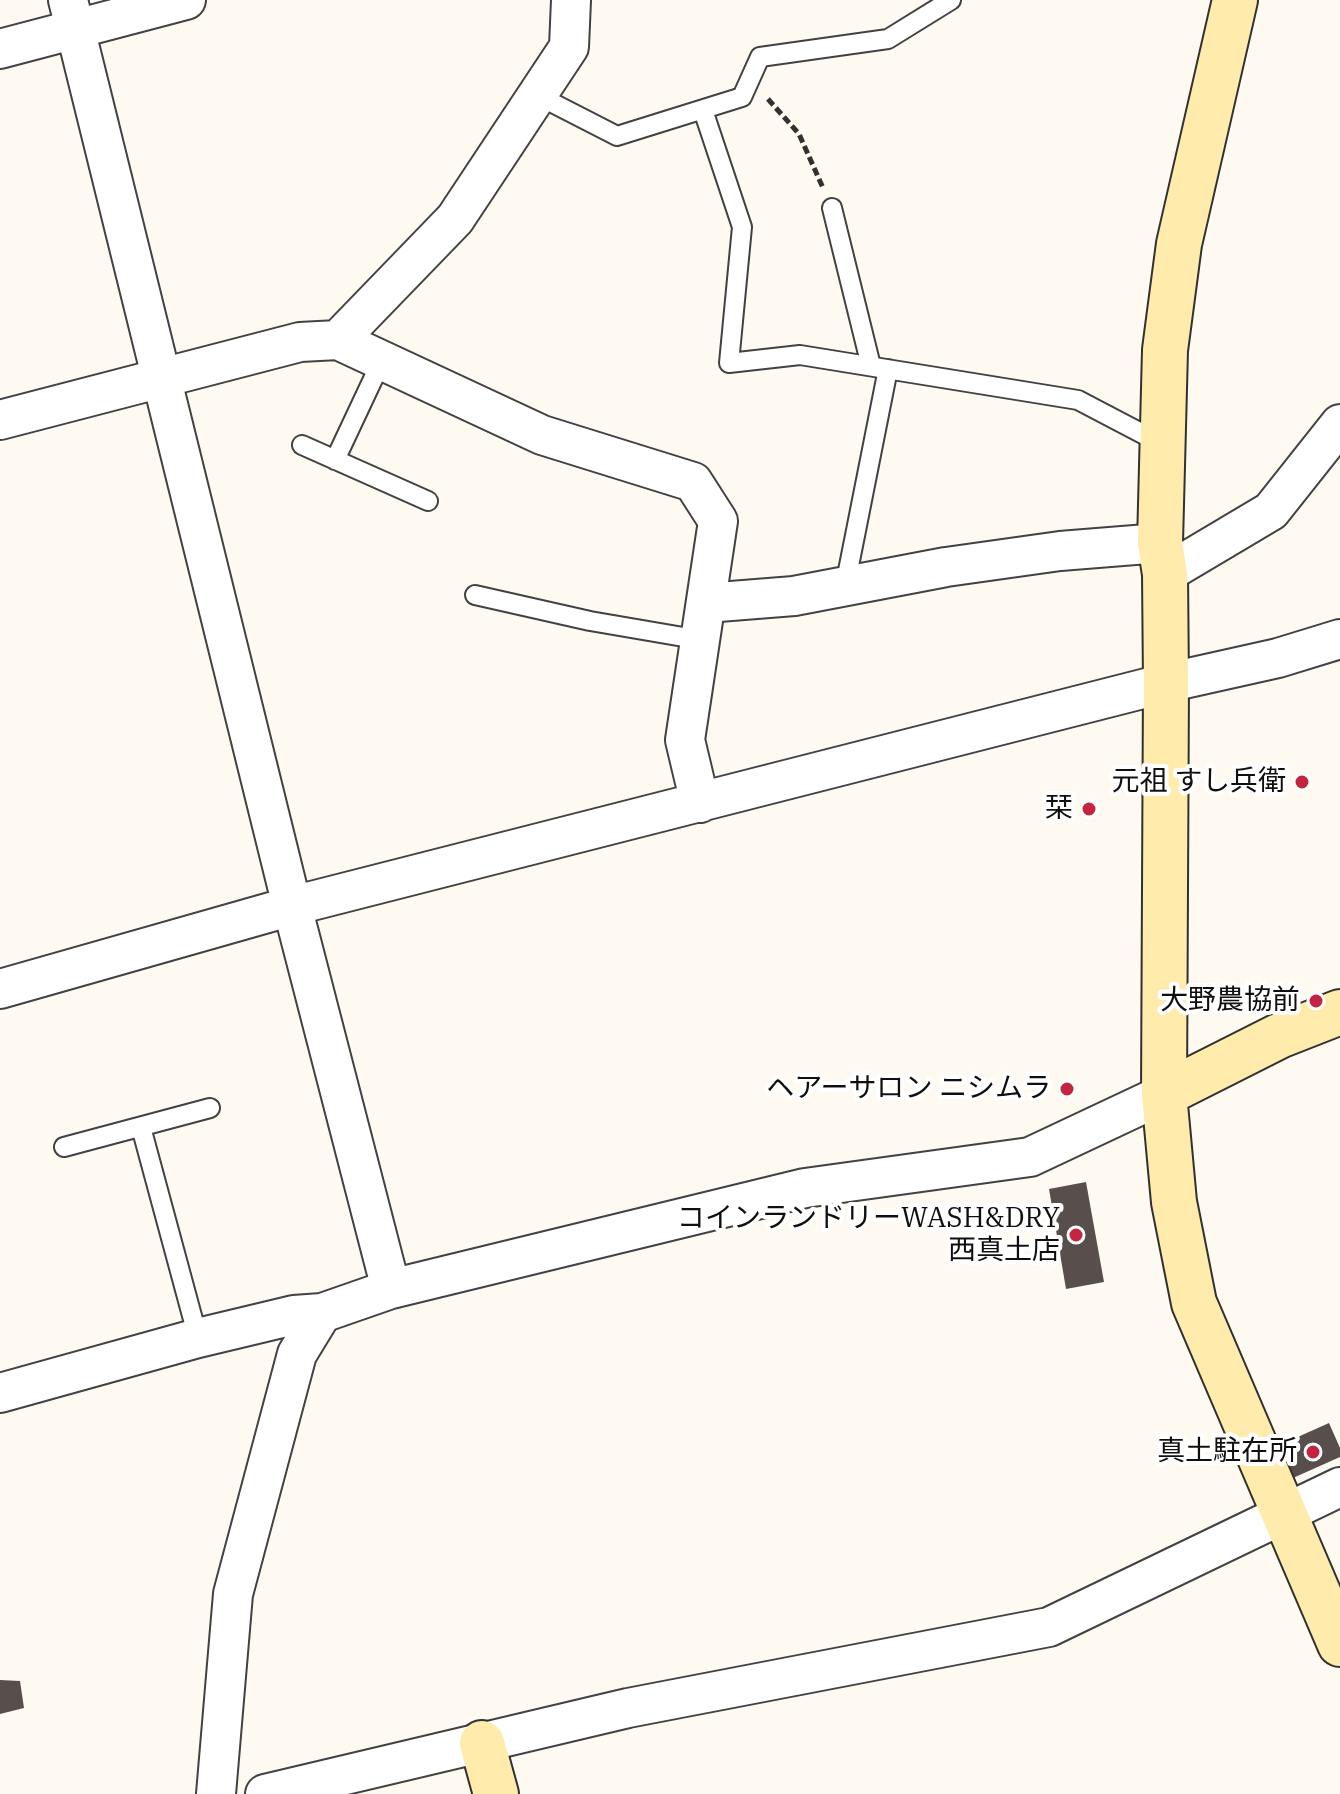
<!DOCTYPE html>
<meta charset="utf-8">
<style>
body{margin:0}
canvas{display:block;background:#fffaf1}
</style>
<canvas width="1340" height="1794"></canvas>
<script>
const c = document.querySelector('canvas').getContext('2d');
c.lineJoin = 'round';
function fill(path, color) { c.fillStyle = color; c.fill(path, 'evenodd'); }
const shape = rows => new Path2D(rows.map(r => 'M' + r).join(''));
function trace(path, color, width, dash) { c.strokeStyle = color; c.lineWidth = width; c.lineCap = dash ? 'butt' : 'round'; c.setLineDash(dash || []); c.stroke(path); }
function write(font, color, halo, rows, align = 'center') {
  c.font = font + ' "IBM Plex Serif","Noto Sans JP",serif'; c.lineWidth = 8; c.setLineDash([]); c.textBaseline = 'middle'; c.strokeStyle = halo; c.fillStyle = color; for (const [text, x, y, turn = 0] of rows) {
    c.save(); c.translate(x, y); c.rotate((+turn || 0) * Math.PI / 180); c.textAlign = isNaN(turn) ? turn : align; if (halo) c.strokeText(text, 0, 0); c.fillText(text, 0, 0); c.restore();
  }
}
fill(shape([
 [1086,1182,1104,1282,1066,1289,1049,1189],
 [1329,1423,1340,1448,1340,1457,1293,1478,1282,1444],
 [0,1680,20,1681,24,1708,0,1714]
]), '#584e4b');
const lane = shape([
 [537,95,617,136,742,97,760,57,888,39,951,0],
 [703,110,742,227,729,363,800,355,1078,400,1162,444],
 [832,208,871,366],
 [302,445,428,501],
 [335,460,382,360],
 [845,586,888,369],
 [475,595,590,621,701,640],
 [141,1127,198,1338],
 [64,1147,210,1108]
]);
const street = shape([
 [68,0,292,906,391,1289],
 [0,49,186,0],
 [338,340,455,219,569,47,571,0],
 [0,420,300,342,338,340,542,435,693,482,718,521,685,740,700,803],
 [1165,574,1271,511,1340,424],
 [706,603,794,596,946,567,1060,551,1160,543],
 [0,989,292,906,1166,683,1278,658,1340,639],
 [0,1393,198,1338,294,1315,322,1313],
 [216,1794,233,1594,297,1354,322,1313,391,1289,805,1188,1030,1157,1164,1094],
 [265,1794,628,1708,1049,1627,1340,1487]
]);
const secondary = shape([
 [1235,0,1179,244,1165,350,1160,543,1165,574,1166,683,1164,1094,1174,1202,1194,1303,1340,1644],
 [1164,1094,1279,1036,1340,1012],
 [482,1743,496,1794]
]);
trace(lane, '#424242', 22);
trace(street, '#424242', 42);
trace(secondary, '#313131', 48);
trace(shape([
 [768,99,799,134,823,188]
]), '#313131', 5, [8, 4]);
trace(lane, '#fff', 18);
trace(street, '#fff', 38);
trace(secondary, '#ffebac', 44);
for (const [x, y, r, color] of [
 [1302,782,8,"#c32440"],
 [1089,809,8,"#c32440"],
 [1316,1001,8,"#c32440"],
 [1067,1089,8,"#c32440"],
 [1076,1235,8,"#c32440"],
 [1313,1452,8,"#c32440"]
]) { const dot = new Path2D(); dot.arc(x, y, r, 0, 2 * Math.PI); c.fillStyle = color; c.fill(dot); trace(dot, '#fff', 3); }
write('28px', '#0f0f0f', '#fff', [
 ["元祖 すし兵衛",1286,782],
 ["栞",1073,809],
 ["大野農協前",1300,1001],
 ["ヘアーサロン ニシムラ",1051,1089],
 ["コインランドリーWASH&DRY",1060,1219],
 ["西真土店",1060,1251],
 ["真土駐在所",1297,1452]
], 'right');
</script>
